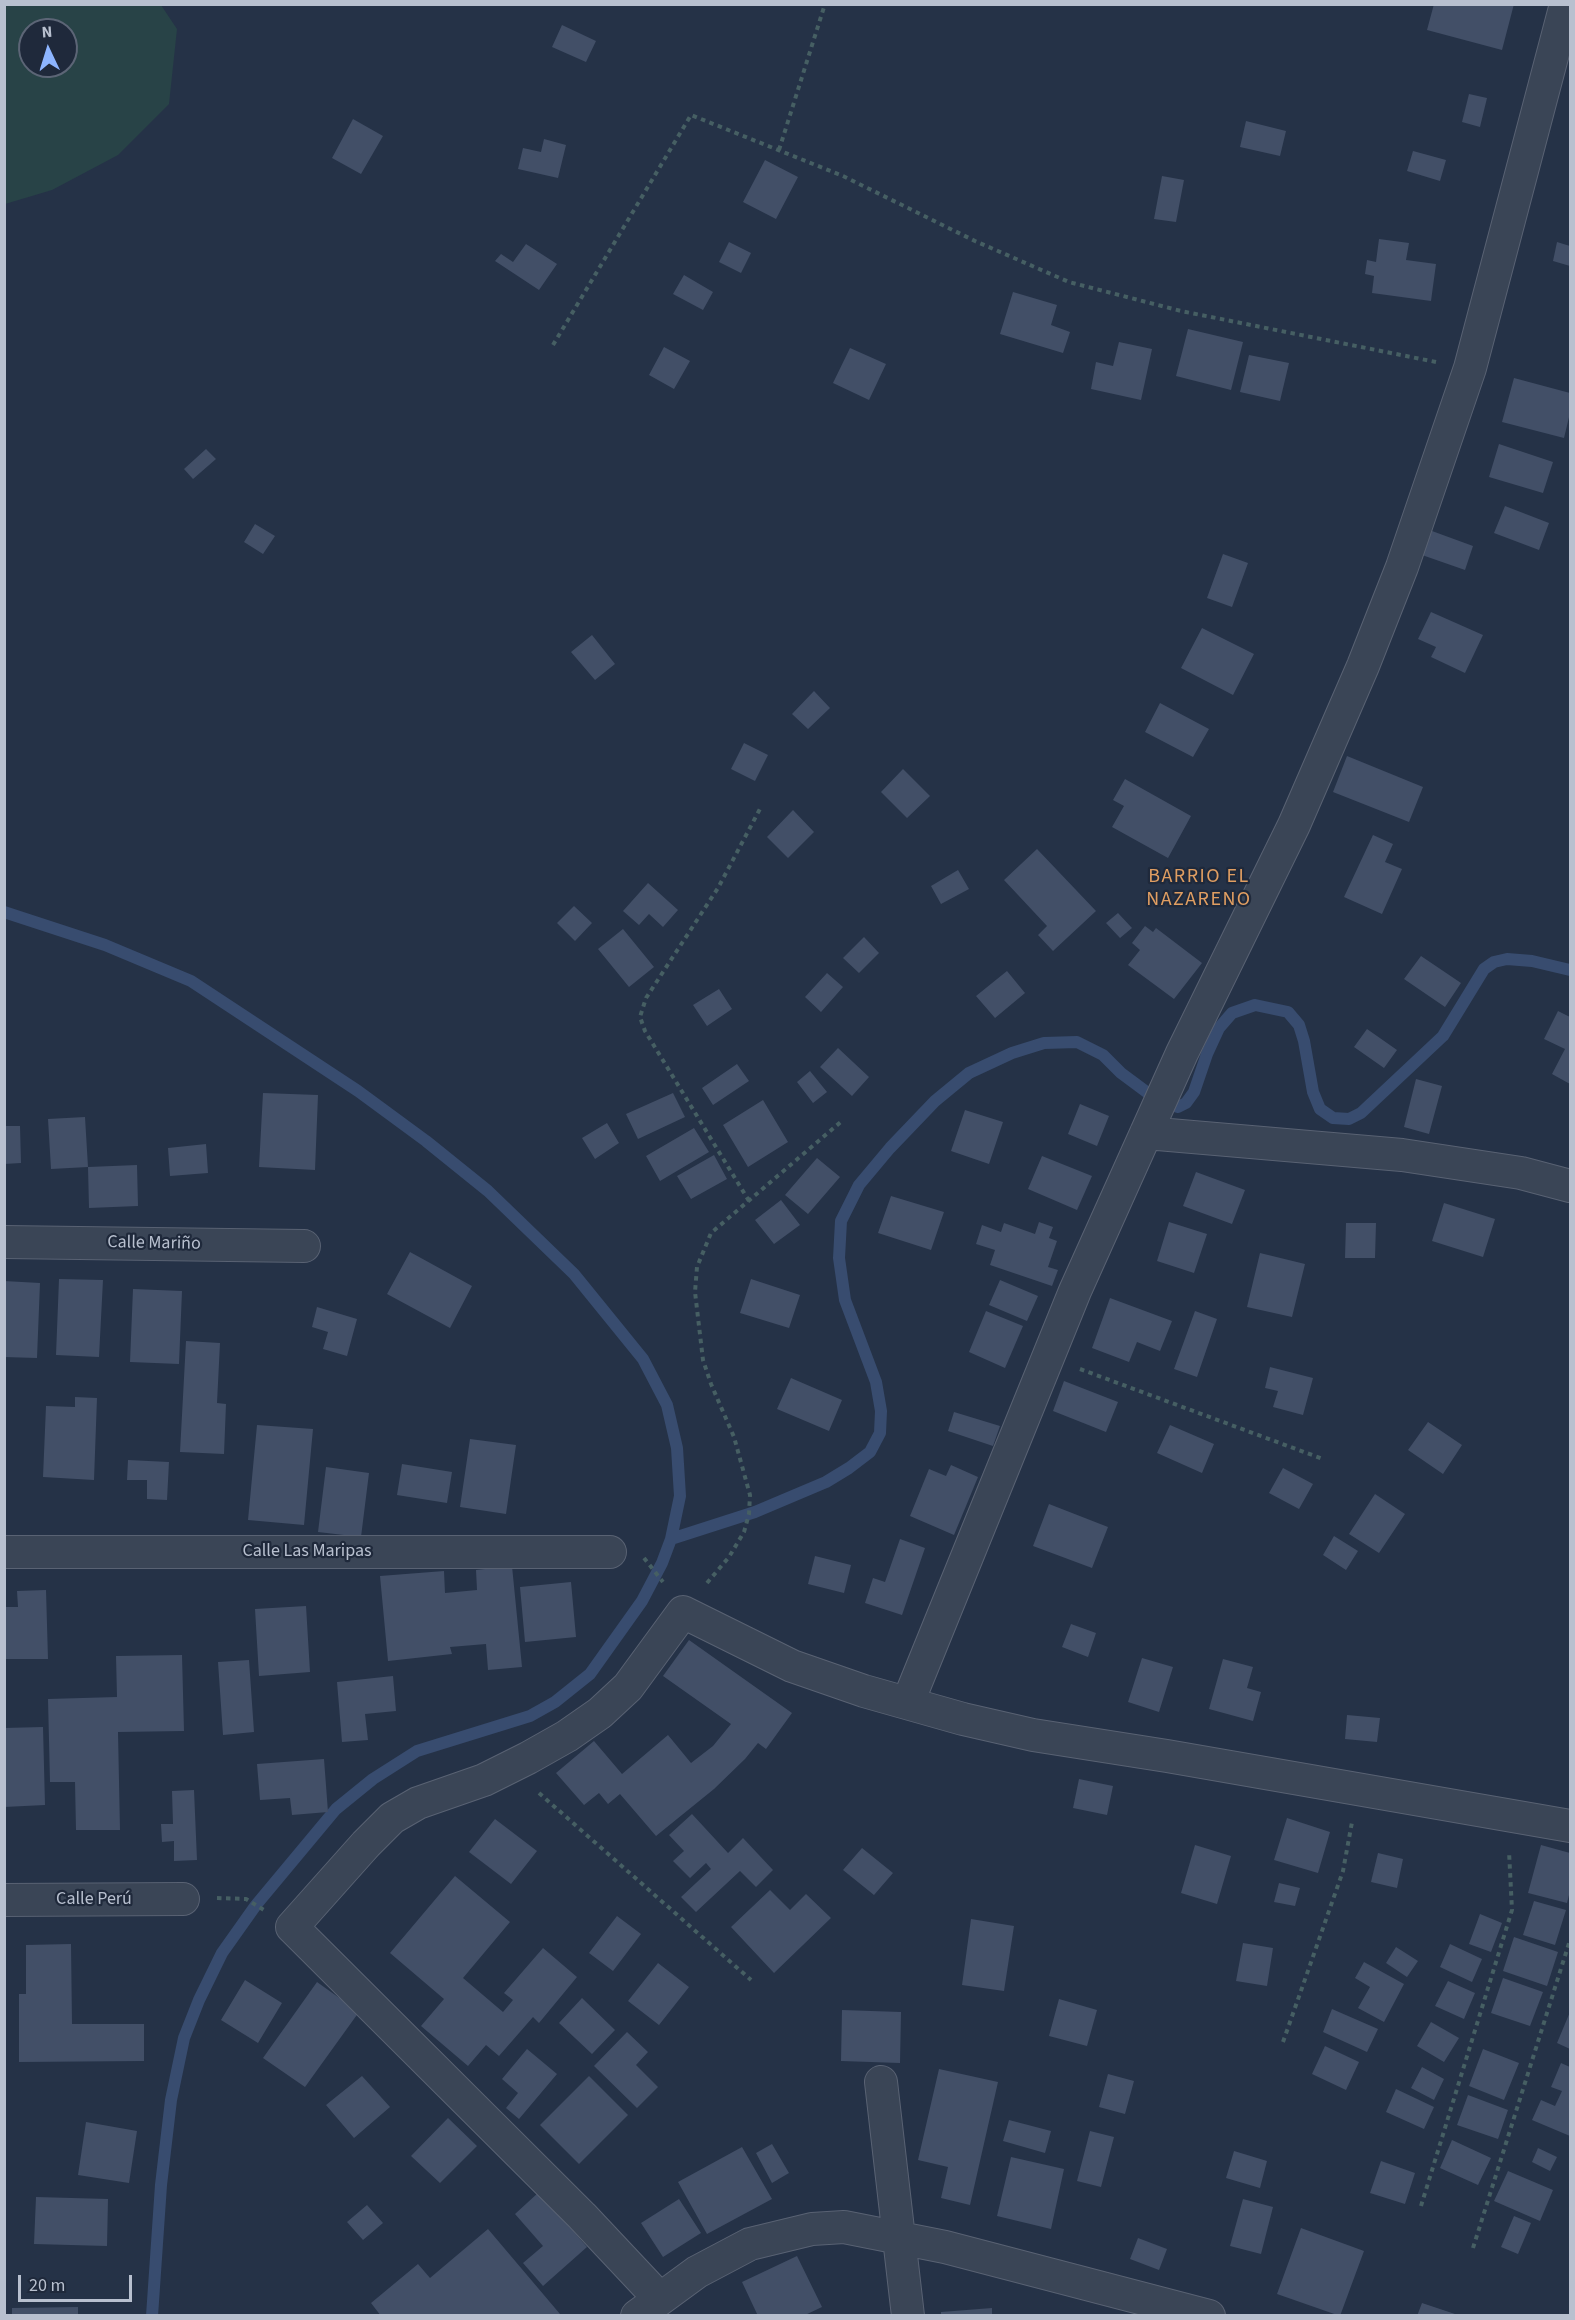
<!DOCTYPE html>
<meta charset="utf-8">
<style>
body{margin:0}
#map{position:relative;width:1575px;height:2320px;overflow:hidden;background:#253247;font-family:"Source Sans 3",sans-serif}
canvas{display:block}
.frame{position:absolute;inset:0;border:6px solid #b8c0cf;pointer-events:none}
.north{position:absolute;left:18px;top:18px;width:60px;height:60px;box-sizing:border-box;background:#1f293b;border:2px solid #5c6576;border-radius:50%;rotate:356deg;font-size:16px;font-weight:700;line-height:24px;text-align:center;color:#b8c0cf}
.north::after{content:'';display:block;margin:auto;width:21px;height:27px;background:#8db5ff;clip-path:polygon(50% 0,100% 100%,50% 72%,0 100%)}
.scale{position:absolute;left:18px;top:2275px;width:114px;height:27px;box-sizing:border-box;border:3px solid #b8c0cf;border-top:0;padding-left:8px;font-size:18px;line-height:21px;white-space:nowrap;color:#b8c0cf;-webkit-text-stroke:4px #1f293b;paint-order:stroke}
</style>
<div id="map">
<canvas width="1575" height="2320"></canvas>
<div class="frame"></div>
<div class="north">N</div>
<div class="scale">20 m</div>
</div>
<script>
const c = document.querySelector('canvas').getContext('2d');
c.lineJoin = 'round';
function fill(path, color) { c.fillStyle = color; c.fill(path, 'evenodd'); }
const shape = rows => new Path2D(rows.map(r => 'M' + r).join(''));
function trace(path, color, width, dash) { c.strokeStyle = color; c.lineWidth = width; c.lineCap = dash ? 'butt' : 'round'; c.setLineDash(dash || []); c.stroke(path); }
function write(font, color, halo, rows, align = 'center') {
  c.font = font + ' "Source Sans 3",sans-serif'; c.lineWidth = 4.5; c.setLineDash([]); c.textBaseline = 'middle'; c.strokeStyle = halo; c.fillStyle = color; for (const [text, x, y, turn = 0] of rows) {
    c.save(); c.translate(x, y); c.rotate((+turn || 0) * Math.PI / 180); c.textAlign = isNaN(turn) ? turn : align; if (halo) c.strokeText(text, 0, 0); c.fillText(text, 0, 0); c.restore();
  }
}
fill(shape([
 [5,4,161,5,177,29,169,104,118,155,52,190,5,204],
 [30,30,66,30,66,66,30,66]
]), '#284347');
trace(shape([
 [4,912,105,945,191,981,358,1091,426,1141,488,1191,574,1274,643,1359,667,1405,677,1448,680,1496,671,1539,662,1563,642,1601,590,1674,555,1702,530,1716,417,1751,373,1779,336,1809,256,1905,222,1953,199,2000,184,2038,171,2100,161,2185,152,2316],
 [671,1539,755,1512,826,1482,849,1468,870,1452,880,1433,881,1411,876,1382,845,1300,839,1258,841,1221,859,1185,890,1148,935,1101,969,1073,1012,1053,1044,1043,1077,1042,1103,1055,1121,1073,1160,1102,1178,1107,1186,1103,1194,1092,1207,1054,1219,1028,1232,1013,1255,1005,1288,1012,1299,1025,1304,1041,1313,1092,1320,1109,1333,1118,1349,1119,1361,1113,1443,1036,1484,969,1494,962,1507,959,1532,961,1570,970]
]), '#384c6f', 12);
fill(shape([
 [1434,4,1514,4,1502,50,1427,30],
 [562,25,596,41,586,62,552,47],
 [1469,94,1487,98,1480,127,1462,122],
 [353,119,383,136,361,174,332,158],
 [1246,121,1286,131,1280,156,1240,147],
 [544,139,566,145,558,178,518,169,523,148,541,152],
 [1413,151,1446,160,1440,181,1407,171],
 [765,160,798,177,776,219,743,202],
 [1162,176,1184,180,1176,222,1154,219],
 [1379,239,1409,243,1406,260,1436,264,1431,301,1372,293,1374,276,1365,274,1367,260,1376,262],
 [729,242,751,253,741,273,719,262],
 [1557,242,1570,246,1570,266,1553,261],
 [526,244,557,264,539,290,495,261,501,254,513,262],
 [684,275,713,292,703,310,673,294],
 [1013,292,1057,305,1051,325,1070,332,1063,353,1000,334],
 [1188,329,1243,342,1231,390,1176,376],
 [1119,342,1152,349,1141,400,1091,389,1096,362,1113,366],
 [664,347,690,361,674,389,649,375],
 [850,348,886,364,869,400,833,383],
 [1249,355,1289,363,1280,401,1240,392],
 [1514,378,1570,393,1570,413,1564,438,1502,422],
 [1499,444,1553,462,1543,493,1489,477],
 [206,449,216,459,193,479,184,469],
 [1505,506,1549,523,1539,550,1494,533],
 [255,524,275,536,263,554,244,542],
 [1432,531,1473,546,1465,570,1422,555],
 [1223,554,1248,563,1232,607,1207,598],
 [1431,612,1483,635,1465,673,1431,657,1436,647,1418,639],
 [1202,628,1254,654,1233,695,1181,668],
 [592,635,615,664,595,680,571,652],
 [814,691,830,708,808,729,792,714],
 [1160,703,1209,729,1193,757,1145,732],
 [744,743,768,755,755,781,731,769],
 [1347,756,1423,787,1409,822,1333,792],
 [903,769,930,796,907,818,881,792],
 [1125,779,1191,816,1168,858,1112,827,1124,806,1113,800],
 [793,810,814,832,788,858,767,837],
 [1373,835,1393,844,1385,862,1402,869,1382,914,1344,897],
 [1037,849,1096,911,1053,951,1038,935,1047,926,1004,880],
 [958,870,969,889,941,904,931,886],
 [648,883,678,910,663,927,649,914,639,925,623,911],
 [574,906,592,923,575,941,557,923],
 [1118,913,1132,928,1120,938,1106,923],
 [1145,926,1153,932,1156,928,1202,963,1174,999,1128,965,1140,950,1132,943],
 [623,929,654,967,629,987,598,949],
 [864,937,879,953,859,973,843,958],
 [1421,956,1461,983,1445,1007,1404,979],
 [1007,971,1025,993,995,1018,976,996],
 [827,973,843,987,821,1012,805,997],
 [719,989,732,1009,707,1026,693,1005],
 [1558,1011,1570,1017,1570,1084,1552,1074,1565,1049,1544,1039],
 [1367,1029,1397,1050,1384,1068,1354,1047],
 [838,1048,869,1077,852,1096,820,1067],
 [737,1064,749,1081,713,1105,702,1088],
 [810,1071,827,1092,813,1103,797,1082],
 [1416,1079,1442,1086,1429,1134,1404,1127],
 [263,1093,318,1095,315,1170,259,1167],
 [673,1093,685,1117,638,1139,626,1114],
 [763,1100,788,1142,748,1167,723,1125],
 [1080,1104,1109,1116,1097,1146,1068,1134],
 [965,1110,1003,1122,989,1164,951,1151],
 [85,1117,88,1167,51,1169,48,1119],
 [607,1123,619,1143,595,1159,582,1138],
 [4,1126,20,1126,21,1163,4,1164],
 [694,1128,709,1152,660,1181,646,1156],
 [206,1144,208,1173,170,1176,168,1148],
 [714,1155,727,1179,691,1199,677,1176],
 [1042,1156,1092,1176,1077,1210,1028,1189],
 [817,1158,840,1177,808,1214,785,1195],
 [137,1165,138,1206,89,1208,88,1167],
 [1196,1172,1245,1190,1232,1224,1183,1206],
 [891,1196,944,1212,931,1250,878,1233],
 [781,1200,800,1225,774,1244,755,1220],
 [1444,1203,1495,1219,1483,1257,1432,1241],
 [1039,1222,1053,1227,1049,1238,1057,1241,1048,1267,1058,1270,1052,1286,990,1265,995,1250,976,1244,982,1225,1001,1232,1004,1223,1035,1234],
 [1169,1222,1207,1234,1194,1273,1157,1261],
 [1346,1223,1376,1223,1375,1258,1345,1258],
 [410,1252,472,1286,450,1328,387,1294],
 [1260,1253,1305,1264,1292,1317,1247,1307],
 [59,1279,103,1280,99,1357,56,1355],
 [751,1279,800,1295,789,1328,740,1313],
 [1000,1280,1038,1296,1027,1321,989,1305],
 [4,1281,40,1283,37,1358,4,1357],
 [133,1289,182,1291,179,1364,130,1362],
 [1110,1298,1172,1321,1160,1351,1137,1342,1129,1362,1092,1348],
 [317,1307,357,1319,347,1356,323,1349,328,1332,312,1327],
 [986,1311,1023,1326,1005,1368,969,1352],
 [1195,1311,1217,1319,1197,1377,1174,1369],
 [186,1341,220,1343,217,1403,226,1404,224,1454,180,1452],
 [1270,1367,1313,1378,1303,1415,1273,1407,1278,1391,1265,1388],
 [791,1378,842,1400,829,1431,777,1409],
 [1064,1381,1118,1402,1106,1432,1053,1411],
 [75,1397,97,1398,94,1480,43,1477,46,1406,75,1407],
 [954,1412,1000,1426,993,1446,948,1431],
 [1428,1422,1462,1445,1443,1474,1408,1450],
 [257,1425,313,1429,304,1525,248,1520],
 [1170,1425,1214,1444,1202,1473,1157,1453],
 [470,1439,516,1445,506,1514,460,1507],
 [128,1460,169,1462,167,1500,147,1499,147,1480,127,1480],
 [402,1464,452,1472,447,1503,397,1495],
 [951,1465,978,1477,954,1535,910,1516,929,1469,946,1476],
 [326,1467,369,1473,361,1537,318,1532],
 [1283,1468,1313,1484,1299,1509,1269,1493],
 [1375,1494,1405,1514,1379,1553,1349,1534],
 [1049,1504,1108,1527,1092,1568,1033,1546],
 [1334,1536,1358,1551,1346,1570,1323,1555],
 [900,1539,925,1548,902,1615,865,1603,873,1578,885,1582],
 [815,1556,851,1565,844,1593,808,1584],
 [512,1566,522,1667,488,1670,486,1644,450,1647,452,1654,388,1661,380,1576,444,1571,445,1593,477,1590,476,1570],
 [571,1582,576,1637,525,1642,520,1587],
 [46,1590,48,1659,4,1659,4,1607,18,1607,17,1591],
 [306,1606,310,1672,259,1676,255,1609],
 [1071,1624,1096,1633,1088,1657,1062,1647],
 [689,1640,792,1713,766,1749,758,1743,745,1759,714,1789,656,1836,620,1794,608,1804,599,1793,584,1805,556,1773,594,1741,622,1774,668,1735,691,1763,713,1746,731,1724,663,1676],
 [182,1655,184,1731,118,1732,120,1830,76,1830,75,1782,50,1782,48,1699,117,1697,116,1656],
 [1142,1658,1173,1667,1159,1712,1128,1702],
 [1223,1659,1253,1667,1247,1688,1261,1692,1253,1721,1209,1709],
 [249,1660,254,1732,223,1735,218,1662],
 [393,1676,396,1711,365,1714,368,1740,342,1742,337,1682],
 [1347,1715,1380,1718,1377,1742,1345,1739],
 [43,1727,45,1805,4,1807,4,1728],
 [324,1759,328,1812,292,1815,290,1798,260,1800,257,1764],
 [1079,1779,1113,1786,1107,1815,1073,1808],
 [194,1790,197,1860,174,1861,174,1841,162,1842,161,1824,173,1824,172,1791],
 [692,1814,728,1853,743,1838,773,1870,756,1887,740,1871,696,1912,681,1897,711,1869,706,1863,690,1878,673,1861,684,1851,669,1835],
 [1287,1818,1330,1832,1318,1873,1274,1860],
 [495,1819,537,1851,511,1884,469,1852],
 [1195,1845,1231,1856,1217,1904,1181,1893],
 [1541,1845,1570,1853,1570,1891,1567,1903,1528,1893],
 [862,1848,893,1873,874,1895,843,1870],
 [1378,1853,1403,1859,1397,1888,1371,1882],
 [455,1876,510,1922,463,1978,503,2012,513,2000,504,1993,543,1948,577,1977,539,2023,533,2017,499,2056,486,2045,468,2066,421,2026,444,1999,390,1953],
 [1279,1883,1300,1888,1295,1906,1274,1902],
 [770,1890,790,1910,806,1894,831,1918,774,1973,731,1927],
 [1534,1901,1566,1910,1555,1945,1523,1935],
 [1480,1914,1502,1923,1491,1952,1469,1944],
 [617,1916,641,1934,613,1971,589,1953],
 [971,1919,1014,1926,1004,1991,962,1985],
 [1514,1937,1558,1952,1547,1986,1503,1971],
 [1243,1943,1273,1948,1267,1986,1236,1981],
 [71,1944,72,2024,144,2024,144,2061,19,2062,19,1994,26,1994,26,1945],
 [1450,1944,1482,1959,1472,1982,1440,1967],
 [1396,1947,1418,1961,1407,1977,1386,1963],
 [1364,1962,1404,1984,1384,2022,1358,2008,1370,1987,1355,1978],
 [658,1963,689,1987,659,2025,628,2001],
 [1503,1978,1543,1992,1530,2026,1491,2013],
 [245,1980,282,2003,258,2043,221,2020],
 [1448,1981,1475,1993,1464,2019,1435,2006],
 [317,1982,359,2012,305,2087,263,2058],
 [582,1998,615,2030,592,2054,559,2023],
 [1059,1999,1097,2010,1087,2046,1049,2036],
 [1332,2009,1378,2029,1367,2052,1323,2032],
 [842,2010,901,2012,900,2063,841,2061],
 [1570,2012,1570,2049,1557,2043],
 [1431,2022,1459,2038,1444,2062,1417,2046],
 [627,2032,648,2052,636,2065,658,2087,637,2108,594,2066],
 [1325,2046,1359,2062,1346,2090,1312,2074],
 [527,2049,557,2074,519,2119,506,2108,518,2093,502,2079],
 [1483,2049,1519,2063,1504,2100,1469,2086],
 [1561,2063,1570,2067,1570,2136,1532,2120,1541,2100,1555,2106,1562,2091,1551,2087],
 [1422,2067,1444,2079,1434,2100,1411,2088],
 [939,2069,998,2082,970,2205,941,2198,948,2167,918,2160],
 [1108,2074,1134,2081,1125,2114,1099,2107],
 [362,2076,390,2107,354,2138,326,2105],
 [589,2076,628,2115,579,2164,540,2125],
 [1396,2089,1434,2107,1424,2129,1386,2112],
 [1468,2095,1508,2110,1498,2139,1457,2125],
 [448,2118,477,2146,440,2183,411,2156],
 [1009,2120,1051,2131,1045,2153,1003,2141],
 [86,2122,137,2131,129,2183,78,2175],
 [1090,2131,1114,2137,1101,2187,1077,2181],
 [1452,2140,1491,2158,1478,2185,1440,2168],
 [772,2144,789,2173,772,2183,756,2153],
 [742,2147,772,2199,707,2234,678,2182],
 [1538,2148,1557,2157,1550,2171,1532,2162],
 [1234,2151,1267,2161,1260,2188,1226,2178],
 [1011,2157,1064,2169,1051,2229,997,2216],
 [1381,2161,1415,2173,1405,2204,1370,2193],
 [1508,2171,1553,2190,1540,2221,1494,2201],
 [539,2192,587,2247,543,2286,523,2263,543,2246,515,2214],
 [36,2197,108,2199,107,2246,34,2244],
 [679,2199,701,2233,663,2257,641,2223],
 [1243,2199,1273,2207,1261,2254,1230,2246],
 [367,2205,383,2223,363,2240,347,2222],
 [1514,2216,1531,2223,1518,2254,1501,2247],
 [1301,2228,1364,2251,1340,2316,1277,2294],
 [488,2229,560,2314,559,2316,381,2316,371,2303,418,2264,430,2278],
 [1138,2238,1167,2249,1159,2270,1130,2259],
 [797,2256,822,2307,803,2316,758,2316,742,2282],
 [1422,2303,1458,2315,1457,2316,1417,2316],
 [78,2307,78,2316,12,2316,12,2308],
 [992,2308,992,2316,941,2316,941,2312]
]), '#424f67');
const minor = shape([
 [1146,1133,1402,1155,1521,1173,1570,1186],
 [4,1242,304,1246],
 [4,1552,610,1552],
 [908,1702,1075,1291,1182,1053,1294,825,1363,666,1402,567,1470,368,1566,4],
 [4,1900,183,1899],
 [881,2082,908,2316],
 [660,2299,582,2216,292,1927,366,1844,392,1818,418,1803,484,1780,528,1758,567,1736,600,1713,628,1687,683,1612,792,1666,864,1691,963,1719,1033,1735,1167,1756,1570,1826],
 [637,2316,697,2272,750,2244,812,2229,844,2227,945,2247,1209,2316]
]);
trace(minor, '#596273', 34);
trace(shape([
 [779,150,825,4],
 [553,345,691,115,843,176,975,241,1069,282,1181,311,1436,362],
 [749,1201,645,1031,640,1017,646,998,718,888,761,807],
 [1080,1369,1323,1459],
 [644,1558,663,1582],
 [707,1583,729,1557,744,1532,749,1514,750,1495,734,1437,711,1384,703,1360,695,1292,697,1267,711,1233,843,1120],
 [539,1793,751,1980],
 [217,1898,246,1899,264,1910],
 [1283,2042,1343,1871,1352,1822],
 [1421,2206,1512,1910,1509,1851],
 [1473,2248,1570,1940]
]), '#465f63', 4, [4.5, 4.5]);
trace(minor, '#3a4556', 32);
write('18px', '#b8c0cf', '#1f293b', [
 ["Calle Mariño",154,1244,1],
 ["Calle Las Maripas",307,1552],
 ["Calle Perú",94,1900]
]);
c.letterSpacing = '1.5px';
write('20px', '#e09e62', '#1f293b', [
 ["BARRIO EL",1199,878],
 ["NAZARENO",1199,901]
]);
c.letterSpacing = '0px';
</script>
